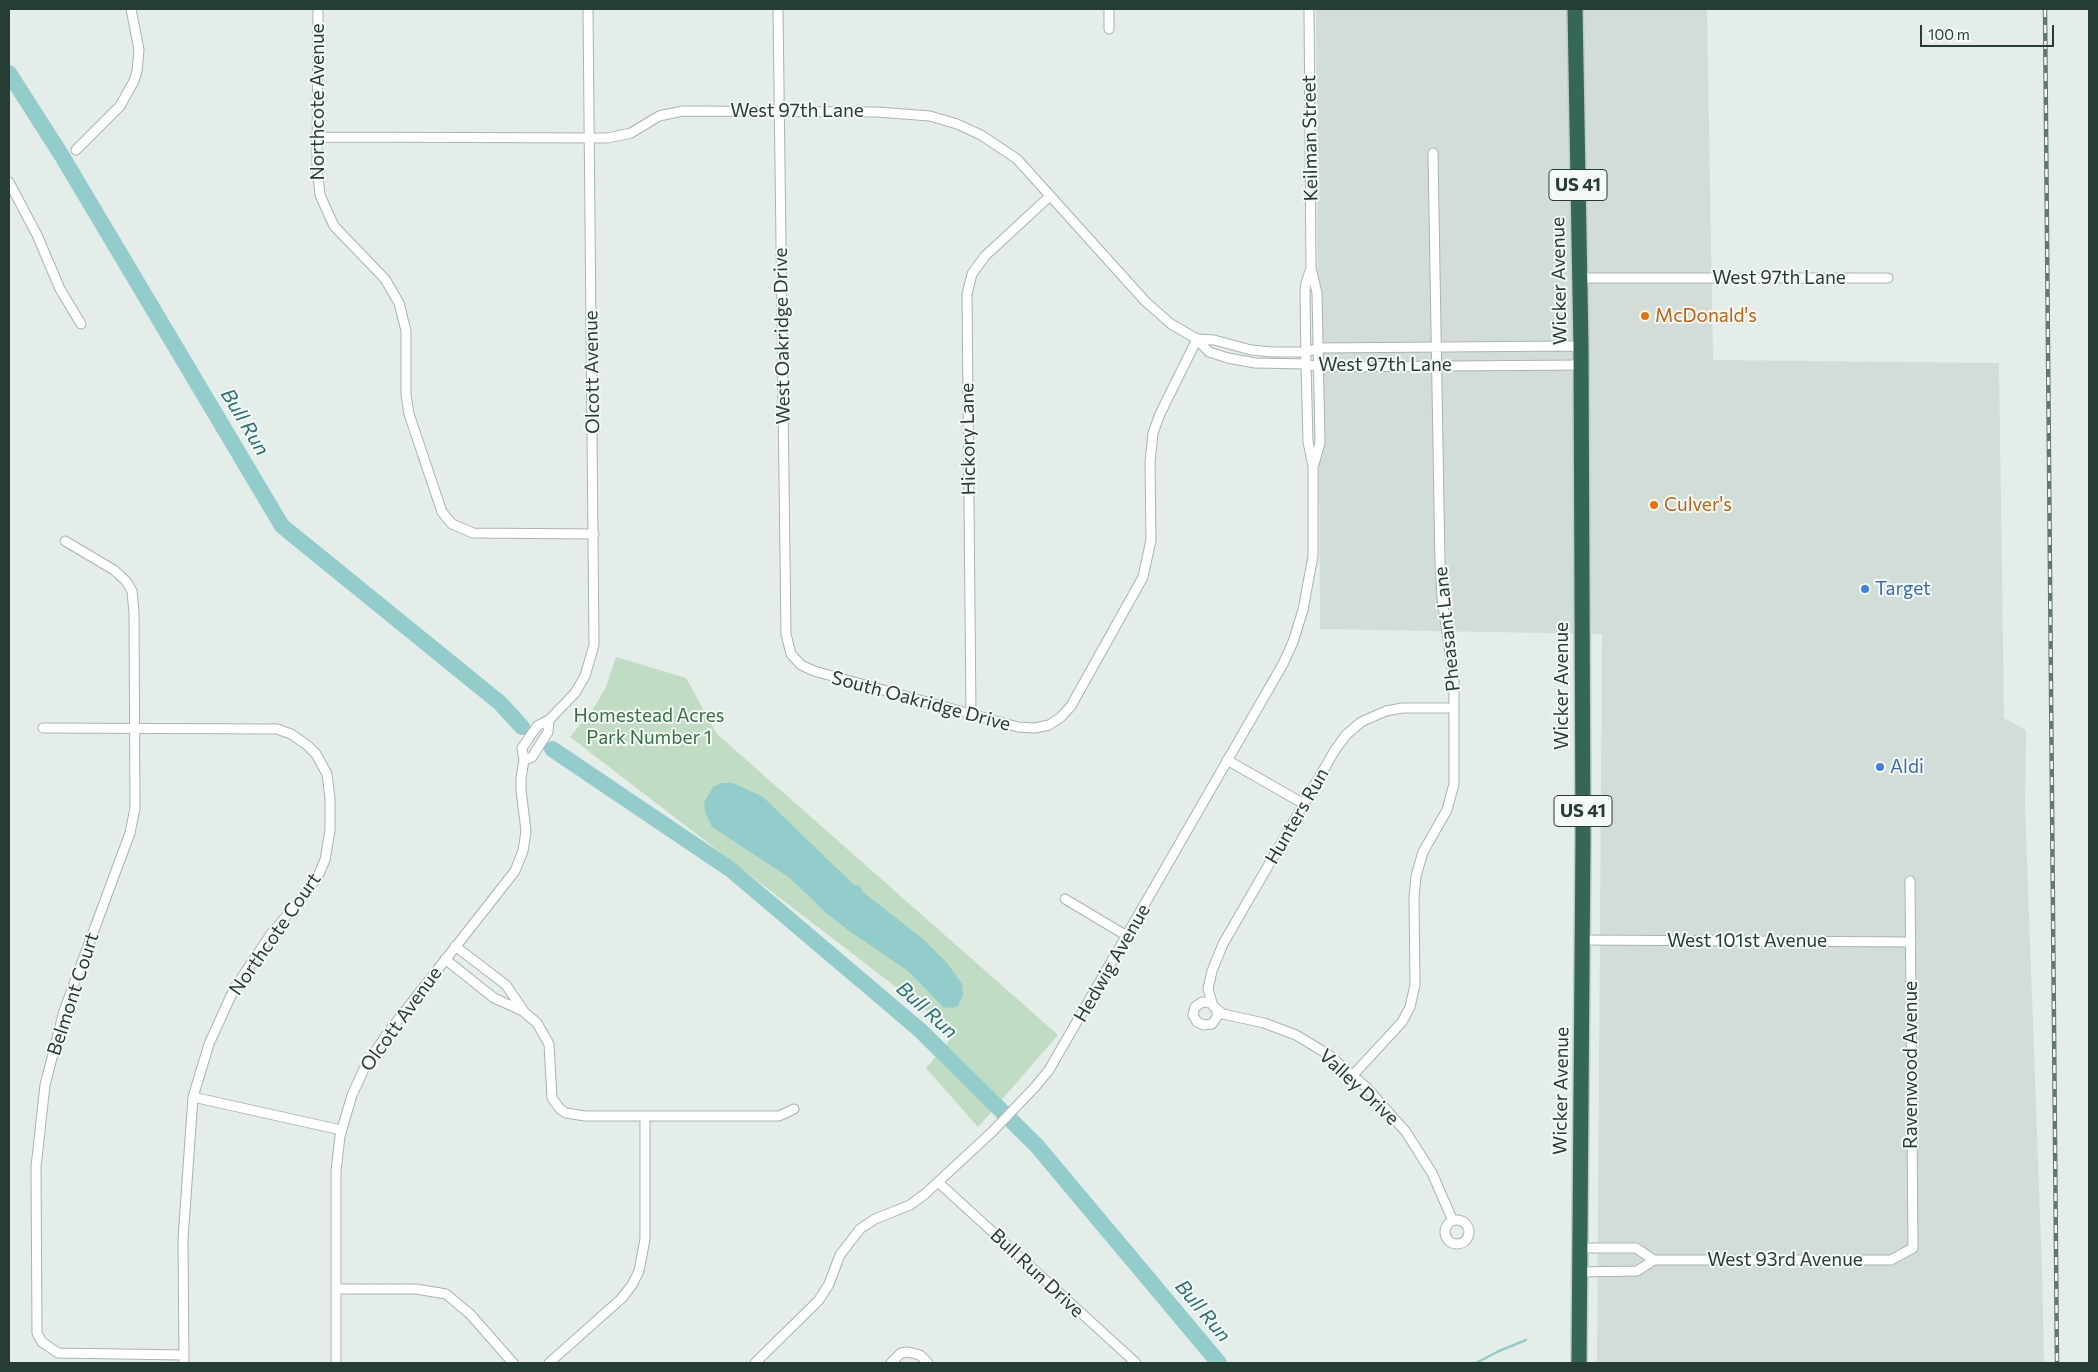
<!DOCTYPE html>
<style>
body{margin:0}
#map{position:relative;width:2098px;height:1372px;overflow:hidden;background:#e5ede8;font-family:Commissioner,sans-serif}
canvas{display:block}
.frame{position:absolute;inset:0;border:10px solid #253d33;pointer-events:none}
.scale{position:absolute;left:1920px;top:25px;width:134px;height:22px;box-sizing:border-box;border:2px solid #253d33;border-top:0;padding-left:6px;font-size:15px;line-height:18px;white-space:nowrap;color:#253d33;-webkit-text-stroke:4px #f5f9f7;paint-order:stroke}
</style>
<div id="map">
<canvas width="2098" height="1372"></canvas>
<div class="frame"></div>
<div class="scale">100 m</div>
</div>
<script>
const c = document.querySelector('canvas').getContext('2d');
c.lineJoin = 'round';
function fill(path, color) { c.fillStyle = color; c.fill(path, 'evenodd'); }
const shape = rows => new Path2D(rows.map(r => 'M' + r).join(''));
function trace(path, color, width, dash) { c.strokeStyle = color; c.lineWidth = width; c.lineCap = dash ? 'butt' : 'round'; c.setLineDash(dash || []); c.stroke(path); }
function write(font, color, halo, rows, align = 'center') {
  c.font = font + ' Commissioner,sans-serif'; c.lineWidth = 4; c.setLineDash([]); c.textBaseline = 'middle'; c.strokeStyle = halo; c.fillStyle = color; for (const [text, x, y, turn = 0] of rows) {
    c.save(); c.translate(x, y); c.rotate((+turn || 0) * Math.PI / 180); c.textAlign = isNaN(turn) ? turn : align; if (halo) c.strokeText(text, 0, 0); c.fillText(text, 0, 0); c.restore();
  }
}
fill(shape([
 [1316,9,1707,9,1713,360,1999,363,2004,718,2026,730,2025,805,2042,1270,2044,1363,1597,1363,1602,634,1320,629]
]), '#d3ddd7');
fill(shape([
 [616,657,686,678,717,734,1058,1035,978,1127,926,1068,956,1033,570,737,595,706,606,687]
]), '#c0dcc3');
fill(shape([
 [722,783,733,783,763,797,854,885,860,886,863,892,924,940,947,963,962,984,963,995,958,1006,952,1008,943,1007,908,971,848,930,825,912,790,878,712,827,705,812,704,802,713,787]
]), '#92cdcc');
trace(shape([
 [1476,1363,1499,1351,1526,1340]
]), '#92cdcc', 2.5);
trace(shape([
 [9,73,62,156,282,526,500,703,522,727],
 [552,749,730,869,921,1031,1037,1146,1219,1363]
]), '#92cdcc', 16);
const street = shape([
 [318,9,317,167,320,195,334,226,385,279,399,303,406,331,406,395,409,414,442,512,452,524,473,533,594,534],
 [778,9,786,634,791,654,801,665,814,671,1018,727,1035,728,1049,725,1061,717,1071,706,1143,577,1151,540,1150,462,1153,433,1160,414,1197,339],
 [1109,9,1109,29],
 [1309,9,1311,268,1317,293,1320,443,1314,464],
 [316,137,608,138,631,133,659,116,683,111,877,112,930,116,957,124,981,135,1017,159,1145,301,1171,324,1197,339,1209,352,1228,358,1255,363,1306,364,1318,367,1581,365],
 [76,150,120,106,134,81,137,71,139,50,131,9],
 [9,182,37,235,60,289,81,324],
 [1579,278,1888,278],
 [1197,339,1214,340,1251,350,1272,352,1306,352,1318,348,1571,346,1581,348],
 [65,541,114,570,126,581,132,591,134,613,135,808,130,833,64,1011,45,1085,36,1167,37,1333,42,1342,58,1353,184,1355],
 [971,714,967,294,972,274,985,256,1050,196],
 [43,728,277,729,291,734,307,745,316,754,327,774,330,798,330,830,325,860,318,876,301,899,271,934,234,989,209,1044,193,1097,183,1239,184,1363],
 [524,760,532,757,548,732,549,720],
 [1227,760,1304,804],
 [1065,899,1127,936],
 [1582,940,1911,942],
 [455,946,506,985,523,1010],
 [445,959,494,998,523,1011,537,1023,549,1044,552,1098,560,1109,566,1113,585,1116,779,1116,794,1109],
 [1212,1003,1202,1002,1195,1007,1193,1015,1197,1022,1204,1025,1212,1024,1217,1017,1217,1010],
 [1353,1075,1402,1022,1410,1007,1415,985,1414,897,1416,876,1423,852,1447,810,1454,784,1454,682,1442,598,1440,563,1433,153],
 [193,1097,341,1130],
 [938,1182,1136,1363],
 '1445 1232a12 12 0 1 1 24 0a12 12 0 1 1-24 0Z',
 [1453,1221,1432,1173,1406,1132,1367,1088,1329,1055,1296,1035,1264,1023,1223,1014,1213,1006,1208,989,1212,971,1223,944,1335,750,1346,735,1361,722,1386,711,1402,708,1454,708],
 [1579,1248,1636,1248,1654,1260,1891,1260,1913,1248,1910,881],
 [1579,1272,1637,1271,1654,1260],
 [336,1289,416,1289,446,1294,470,1314,513,1363],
 [336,1363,336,1171,340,1136,352,1095,365,1067,387,1034,515,871,523,851,526,831,521,790,521,778,524,760,522,748,537,726,549,720,575,693,585,676,594,645,588,9],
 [549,1363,621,1299,632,1285,639,1271,645,1239,645,1116],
 [755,1363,819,1300,829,1284,840,1255,860,1229,875,1219,910,1205,925,1194,992,1132,1035,1087,1049,1070,1283,664,1293,642,1303,610,1313,556,1313,466,1308,442,1306,364,1305,292,1306,283,1311,268],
 [891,1363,901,1353,908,1352,920,1355,928,1363]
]);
const highway = shape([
 [1575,9,1581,348,1583,836,1579,1363]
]);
trace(street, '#a8b5ae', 11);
trace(highway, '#c2c9c6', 18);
trace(street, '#fff', 9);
trace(highway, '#346754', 15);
const rail = shape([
 [2045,9,2057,1363]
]);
trace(rail, '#60786e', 4.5);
trace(rail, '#f5f9f7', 2.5, [8]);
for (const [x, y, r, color] of [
 [1645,316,5,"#e8710a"],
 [1654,505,5,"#e8710a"],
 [1865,589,5,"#3f7fe0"],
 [1880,767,5,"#3f7fe0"]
]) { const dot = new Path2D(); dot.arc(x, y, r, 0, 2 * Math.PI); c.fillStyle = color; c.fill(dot); trace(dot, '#f5f9f7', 2); }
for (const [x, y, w] of [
 [1578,185,58],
 [1583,811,58]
]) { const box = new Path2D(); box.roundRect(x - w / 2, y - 15.5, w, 31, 4); c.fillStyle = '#f5f9f7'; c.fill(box); trace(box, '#253d33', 1); }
write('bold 18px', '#253d33', null, [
 ["US 41",1578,185],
 ["US 41",1583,811]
]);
write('19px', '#253d33', '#f5f9f7', [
 ["Northcote Avenue",318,102,-90],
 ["West 97th Lane",797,111],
 ["Keilman Street",1310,138,-91],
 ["West 97th Lane",1779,278],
 ["Wicker Avenue",1559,281,-91],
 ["West Oakridge Drive",782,336,-91],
 ["West 97th Lane",1385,365],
 ["Olcott Avenue",592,372,-91],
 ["Hickory Lane",968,439,-91],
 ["Pheasant Lane",1447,629,-96],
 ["Wicker Avenue",1562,686,-90],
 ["South Oakridge Drive",921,701,15],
 ["Hunters Run",1297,816,-60],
 ["Northcote Court",275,934,-55],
 ["West 101st Avenue",1747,941],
 ["Hedwig Avenue",1112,963,-60],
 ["Belmont Court",73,994,-72],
 ["Olcott Avenue",401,1019,-54],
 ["Ravenwood Avenue",1911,1065,-90],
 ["Valley Drive",1359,1087,43],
 ["Wicker Avenue",1561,1091,-89],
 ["West 93rd Avenue",1785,1260],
 ["Bull Run Drive",1037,1273,43]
]);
write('19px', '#c56008', '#f5f9f7', [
 ["McDonald's",1655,316],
 ["Culver's",1664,505]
], 'left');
write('19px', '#366cbe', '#f5f9f7', [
 ["Target",1875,589],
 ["Aldi",1890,767]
], 'left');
write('19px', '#337140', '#f5f9f7', [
 ["Homestead Acres",649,716],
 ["Park Number 1",649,738]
]);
write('italic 20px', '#247474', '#f5f9f7', [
 ["Bull Run",245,422,59],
 ["Bull Run",927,1010,42],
 ["Bull Run",1203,1311,50]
]);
</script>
